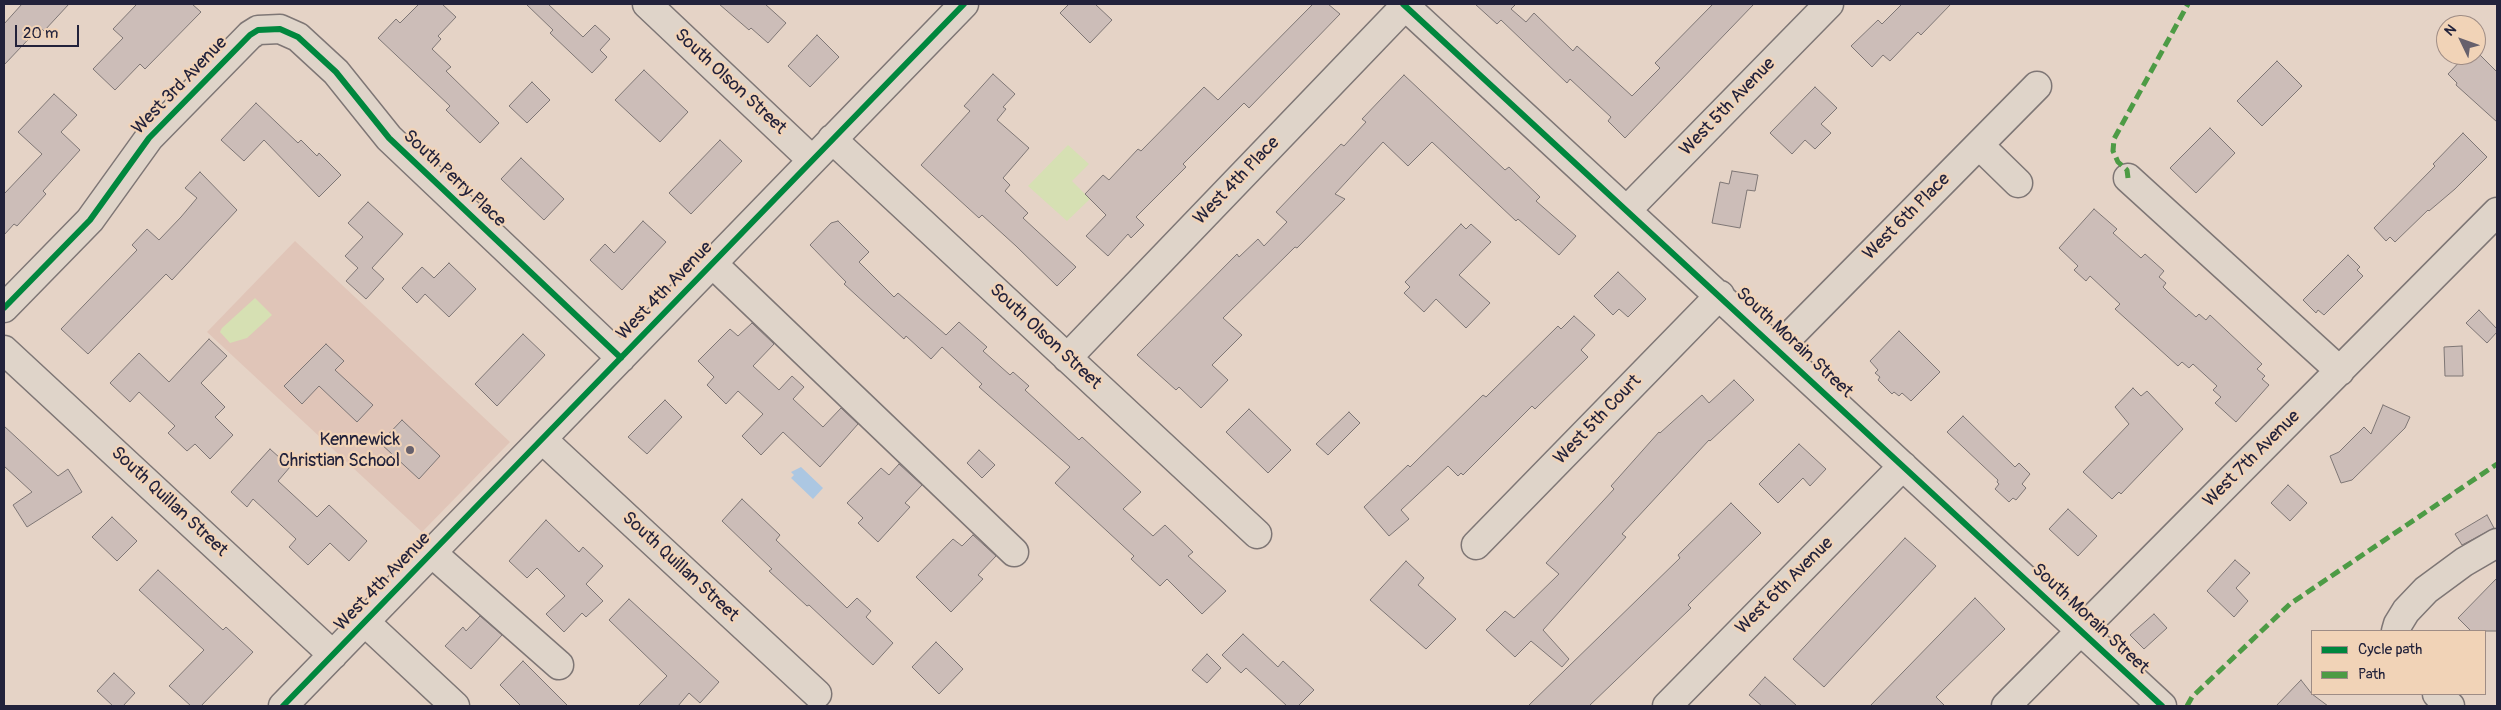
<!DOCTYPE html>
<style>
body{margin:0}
#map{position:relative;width:2501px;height:710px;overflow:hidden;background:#e5d3c6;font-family:Pangolin,sans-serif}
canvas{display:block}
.frame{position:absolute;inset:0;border:5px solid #22223b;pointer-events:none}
.legend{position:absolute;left:2311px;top:630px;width:175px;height:65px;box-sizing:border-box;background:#f1d3b7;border:1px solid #9e8c85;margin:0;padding:6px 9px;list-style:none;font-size:15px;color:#22223b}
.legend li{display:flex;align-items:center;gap:10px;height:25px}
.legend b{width:25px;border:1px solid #9e8c85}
.north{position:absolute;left:2436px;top:15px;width:50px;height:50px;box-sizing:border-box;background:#f1d3b7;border:1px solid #9e8c85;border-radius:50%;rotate:312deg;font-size:14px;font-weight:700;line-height:20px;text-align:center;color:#22223b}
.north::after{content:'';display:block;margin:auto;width:18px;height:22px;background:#66606c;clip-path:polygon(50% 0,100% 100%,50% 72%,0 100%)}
.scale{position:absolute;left:15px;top:25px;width:64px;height:22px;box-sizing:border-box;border:2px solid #22223b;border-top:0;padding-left:6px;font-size:15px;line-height:18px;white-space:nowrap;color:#22223b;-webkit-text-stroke:4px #f1d3b7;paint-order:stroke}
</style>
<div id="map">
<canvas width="2501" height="710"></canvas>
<div class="frame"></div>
<ul class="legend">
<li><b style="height:6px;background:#00873e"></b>Cycle path</li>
<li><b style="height:6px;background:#4d9b45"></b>Path</li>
</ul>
<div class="north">N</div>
<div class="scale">20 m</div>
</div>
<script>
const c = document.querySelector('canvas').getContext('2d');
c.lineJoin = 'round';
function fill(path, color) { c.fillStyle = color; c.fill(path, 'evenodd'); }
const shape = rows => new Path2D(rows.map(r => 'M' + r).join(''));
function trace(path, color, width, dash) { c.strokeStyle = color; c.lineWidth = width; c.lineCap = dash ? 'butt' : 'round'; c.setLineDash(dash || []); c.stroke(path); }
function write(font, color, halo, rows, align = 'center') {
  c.font = font + ' Pangolin,sans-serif'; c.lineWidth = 4.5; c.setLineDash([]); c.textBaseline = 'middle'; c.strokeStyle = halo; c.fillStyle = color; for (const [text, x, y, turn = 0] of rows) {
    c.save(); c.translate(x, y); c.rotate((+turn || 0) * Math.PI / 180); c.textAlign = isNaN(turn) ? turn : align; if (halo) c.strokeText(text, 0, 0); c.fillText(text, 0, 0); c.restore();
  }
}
fill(shape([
 [295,241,510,442,422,532,207,332]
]), '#e0c5b8');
fill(shape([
 [1068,145,1089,164,1072,181,1090,199,1067,221,1028,186],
 [255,298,272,315,247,338,230,343,220,332,222,328]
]), '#d6e0b3');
fill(shape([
 [801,467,823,488,813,499,791,478,794,475,791,472]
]), '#acc7e2');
const building = shape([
 [22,4,69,4,44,31,40,27,4,65,4,24,22,4],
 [137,4,192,4,201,12,145,69,140,64,115,90,93,69,123,38,113,29,137,4],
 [419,4,442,4,456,17,438,36,441,39,432,49,451,67,446,71,499,123,480,143,446,110,450,106,378,38,396,19,400,23,419,4],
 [526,4,548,4,583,37,595,25,610,39,600,50,607,57,592,73,550,33,553,30,526,4],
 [719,4,765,4,786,23,768,43,751,28,749,30,719,4],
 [1069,4,1095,4,1112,20,1090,43,1060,13,1069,4],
 [1313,4,1328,4,1340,14,1249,108,1244,103,1183,164,1186,167,1136,217,1144,225,1131,238,1128,234,1108,256,1086,236,1106,215,1085,194,1103,175,1109,180,1138,149,1141,151,1204,87,1218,100,1313,4],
 [1475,4,1516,4,1511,9,1526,22,1534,13,1573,51,1577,46,1632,96,1660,68,1655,63,1713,4,1754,4,1625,138,1608,121,1611,117,1570,79,1567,83,1501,20,1497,24,1475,4],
 [1902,4,1951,4,1921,35,1918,32,1890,61,1883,55,1872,67,1851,46,1878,20,1882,24,1902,4],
 [817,35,839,57,810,87,788,66,817,35],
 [2466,55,2480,55,2497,72,2497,122,2456,85,2457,83,2448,74,2466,55],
 [2277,61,2302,86,2262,126,2237,101,2277,61],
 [644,70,688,112,660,142,615,100,644,70],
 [993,74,1015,94,1003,107,1006,109,997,120,1029,148,1003,178,1010,185,1005,191,1028,213,1023,218,1076,267,1057,286,1016,246,982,215,979,218,921,165,970,111,964,106,993,74],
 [1404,75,1505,170,1509,167,1540,197,1536,201,1576,236,1559,255,1518,219,1516,221,1432,142,1408,166,1383,142,1335,194,1345,199,1297,248,1295,247,1223,318,1242,335,1212,365,1228,380,1201,408,1179,387,1176,390,1137,355,1237,254,1239,257,1258,239,1264,246,1287,222,1276,212,1341,144,1344,146,1366,122,1362,119,1404,75],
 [532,82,550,100,527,123,509,106,532,82],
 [1815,87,1837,108,1821,124,1831,133,1815,149,1805,140,1792,154,1770,133,1815,87],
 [54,94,77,115,61,132,80,150,43,191,46,194,17,226,14,224,4,235,4,194,42,154,18,132,54,94],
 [256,103,298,143,301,140,317,156,319,153,341,175,319,197,264,140,244,161,221,140,256,103],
 [2210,128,2235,153,2196,193,2170,168,2210,128],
 [2463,133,2487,157,2455,189,2429,211,2428,210,2395,242,2390,237,2386,241,2374,228,2435,166,2433,164,2463,133],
 [720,140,742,161,691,214,669,193,720,140],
 [521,158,564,199,544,220,501,179,521,158],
 [1732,171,1758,175,1755,191,1747,190,1740,228,1712,223,1720,182,1729,184,1732,171],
 [200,172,237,210,172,280,166,274,88,354,61,329,137,250,132,245,147,229,159,240,181,217,197,198,185,188,200,172],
 [368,202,403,234,372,268,384,279,366,299,346,281,358,268,345,256,363,237,348,223,368,202],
 [2094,209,2117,229,2113,233,2141,258,2145,254,2164,271,2159,277,2166,283,2163,287,2169,293,2196,317,2199,314,2206,320,2210,315,2262,364,2257,369,2265,376,2262,379,2269,385,2236,422,2215,403,2221,397,2213,390,2217,386,2193,364,2189,368,2182,362,2178,366,2115,309,2120,304,2090,276,2086,281,2074,270,2078,266,2059,248,2094,209],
 [643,221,666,242,622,290,590,260,605,244,614,253,643,221],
 [838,221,869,252,859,262,894,297,898,293,946,335,959,322,987,347,983,351,1010,375,1013,372,1029,386,1025,390,1079,440,1082,437,1141,492,1123,509,1153,536,1165,525,1193,552,1188,556,1226,591,1202,614,1167,579,1160,586,1131,559,1134,556,1055,483,1070,467,979,387,982,384,942,347,931,359,906,336,904,339,844,284,846,282,810,245,831,223,838,221],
 [1461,224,1466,229,1471,224,1491,242,1459,275,1490,303,1466,328,1436,299,1424,312,1404,293,1410,287,1405,282,1461,224],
 [2348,255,2360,267,2357,270,2363,276,2324,315,2318,310,2316,313,2303,300,2348,255],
 [449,263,476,289,449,317,425,294,417,303,402,288,422,267,434,278,449,263],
 [1618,272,1646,299,1628,317,1619,309,1613,315,1594,296,1618,272],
 [2479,310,2497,329,2497,332,2487,343,2466,323,2479,310],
 [1574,316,1595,335,1581,350,1588,357,1535,409,1532,406,1463,475,1461,473,1458,476,1448,466,1401,510,1409,519,1389,536,1364,507,1408,465,1410,467,1483,395,1486,397,1558,326,1561,329,1574,316],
 [752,323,774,344,753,366,779,390,792,376,804,387,793,399,823,427,841,408,858,424,820,467,783,432,761,455,742,436,763,414,738,391,726,404,707,385,714,377,698,361,730,329,738,336,752,323],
 [1899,331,1940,372,1911,401,1902,393,1899,396,1894,392,1892,394,1878,380,1880,377,1875,373,1878,370,1870,361,1899,331],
 [523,334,545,355,497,406,475,384,523,334],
 [209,339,227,356,201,383,225,407,215,417,233,435,210,459,195,444,187,451,168,433,175,426,139,392,130,402,110,383,139,353,169,382,209,339],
 [326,344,344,361,335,370,373,405,357,422,319,386,302,404,284,386,326,344],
 [2462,346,2463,376,2445,376,2444,347,2462,346],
 [1734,380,1754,400,1710,441,1709,440,1622,534,1626,537,1543,630,1569,659,1562,667,1531,641,1515,657,1486,630,1505,611,1514,618,1559,574,1546,563,1614,489,1611,486,1659,432,1660,433,1702,395,1709,403,1734,380],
 [2133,388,2141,396,2147,391,2183,429,2121,494,2119,492,2112,499,2083,472,2129,424,2115,407,2133,388],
 [665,400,682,417,647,454,628,437,665,400],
 [2383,405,2410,417,2405,428,2352,480,2341,483,2330,456,2339,452,2364,427,2371,434,2383,405],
 [1249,409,1291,450,1268,473,1226,432,1249,409],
 [1349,412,1360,423,1328,455,1316,444,1349,412],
 [1963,416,2015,467,2019,463,2030,474,2022,484,2026,488,2016,500,2013,498,2009,502,1995,489,1999,484,1997,482,1998,480,1947,432,1963,416],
 [402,420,440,456,419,479,380,443,402,420],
 [4,426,58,476,68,469,82,492,27,527,13,505,32,492,4,466,4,426],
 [1799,444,1826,469,1810,486,1803,478,1778,503,1759,484,1799,444],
 [270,449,290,467,278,481,317,517,329,505,367,541,349,561,330,543,308,565,289,547,296,539,253,499,247,507,231,492,270,449],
 [979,450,995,465,982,478,967,463,979,450],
 [899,464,922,485,905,503,910,507,878,542,858,523,863,518,847,503,881,468,889,475,899,464],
 [2288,485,2307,503,2290,521,2271,503,2288,485],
 [742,499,780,535,776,540,847,608,857,598,871,611,866,617,893,643,873,665,809,605,807,606,769,571,772,569,722,521,742,499],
 [1731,503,1761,533,1688,605,1691,608,1589,706,1528,706,1680,558,1678,555,1731,503],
 [2068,509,2097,536,2078,556,2049,529,2068,509],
 [2487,515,2494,528,2462,545,2455,534,2487,515],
 [112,517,137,541,117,561,92,537,112,517],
 [546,520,579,552,583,547,603,566,586,584,603,601,586,617,582,613,564,632,546,614,565,596,537,568,527,578,509,561,546,520],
 [973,535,996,556,978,575,983,579,951,612,916,577,953,539,962,546,973,535],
 [1905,538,1936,566,1824,687,1793,659,1905,538],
 [2235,560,2250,573,2236,588,2248,601,2234,617,2207,591,2235,560],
 [1406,561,1424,578,1418,585,1456,619,1426,649,1370,600,1406,561],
 [158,570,223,630,226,627,253,652,201,706,191,706,169,686,204,650,139,590,158,570],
 [2497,578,2497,631,2471,631,2458,618,2497,578],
 [1975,598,2005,629,1936,697,1945,706,1870,706,1975,598],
 [629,599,719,682,700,703,689,693,678,706,638,706,667,676,609,620,629,599],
 [2154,614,2167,628,2144,649,2130,635,2154,614],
 [480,616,502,635,471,669,445,646,463,627,466,631,480,616],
 [1243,634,1278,667,1283,661,1314,690,1298,706,1287,706,1246,668,1241,673,1222,655,1243,634],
 [936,642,963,669,939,694,912,667,936,642],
 [1207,654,1221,668,1207,683,1192,670,1207,654],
 [523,661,568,706,521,706,500,685,523,661],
 [114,673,135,693,123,706,113,706,97,691,114,673],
 [1765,677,1797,706,1762,706,1749,695,1765,677],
 [2301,680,2312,694,2328,706,2276,706,2301,680]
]);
fill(building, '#ccbdb8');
trace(building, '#7e7675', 1);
const minor = shape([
 [647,4,812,160],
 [1403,4,2162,706],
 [832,139,1257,534],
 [1979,145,2018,183],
 [2128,178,2340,371],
 [1627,210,1829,4],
 [713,264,1014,552],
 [4,308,90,220,149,138,250,35,258,30,280,29,298,37,336,72,389,138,621,358],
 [1777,349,2037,86],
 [4,350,333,655],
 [1067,358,1407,4],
 [542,439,817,694],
 [1476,545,1720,295],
 [432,553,559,665],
 [365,622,455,706],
 [2396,631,2398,624,2406,611,2426,590,2464,562,2497,543],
 [2437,694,2450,706],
 [283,706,964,4],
 [1667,706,1903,466],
 [2006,706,2497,212]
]);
trace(minor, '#7e7675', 31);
trace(minor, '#dfd4c9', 28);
trace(shape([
 [2128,178,2127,170,2118,162,2113,151,2114,139,2188,4],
 [2187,706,2192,697,2290,604,2497,464]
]), '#4d9b45', 5, [10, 5]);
trace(shape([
 [1403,4,2162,706],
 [4,308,90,220,149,138,250,35,258,30,280,29,298,37,336,72,389,138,621,358],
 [283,706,964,4]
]), '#00873e', 6);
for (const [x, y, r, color] of [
 [410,450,5,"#66606c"]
]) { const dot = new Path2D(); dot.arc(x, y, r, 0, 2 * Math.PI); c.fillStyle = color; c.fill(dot); trace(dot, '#f1d3b7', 2); }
write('18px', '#22223b', '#f1d3b7', [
 ["South Olson Street",730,82,43],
 ["West 3rd Avenue",180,86,-46],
 ["West 5th Avenue",1728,107,-46],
 ["South Perry Place",454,179,43],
 ["West 4th Place",1237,181,-46],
 ["West 6th Place",1907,217,-45],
 ["West 4th Avenue",665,291,-46],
 ["South Olson Street",1045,337,43],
 ["South Morain Street",1794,343,43],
 ["West 5th Court",1598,420,-46],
 ["West 7th Avenue",2252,459,-45],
 ["South Quillan Street",169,502,43],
 ["South Quillan Street",680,567,43],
 ["West 4th Avenue",383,582,-46],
 ["West 6th Avenue",1785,586,-45],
 ["South Morain Street",2090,619,43]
]);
write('18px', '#22223b', '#f1d3b7', [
 ["Kennewick",400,440],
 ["Christian School",400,461]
], 'right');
</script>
